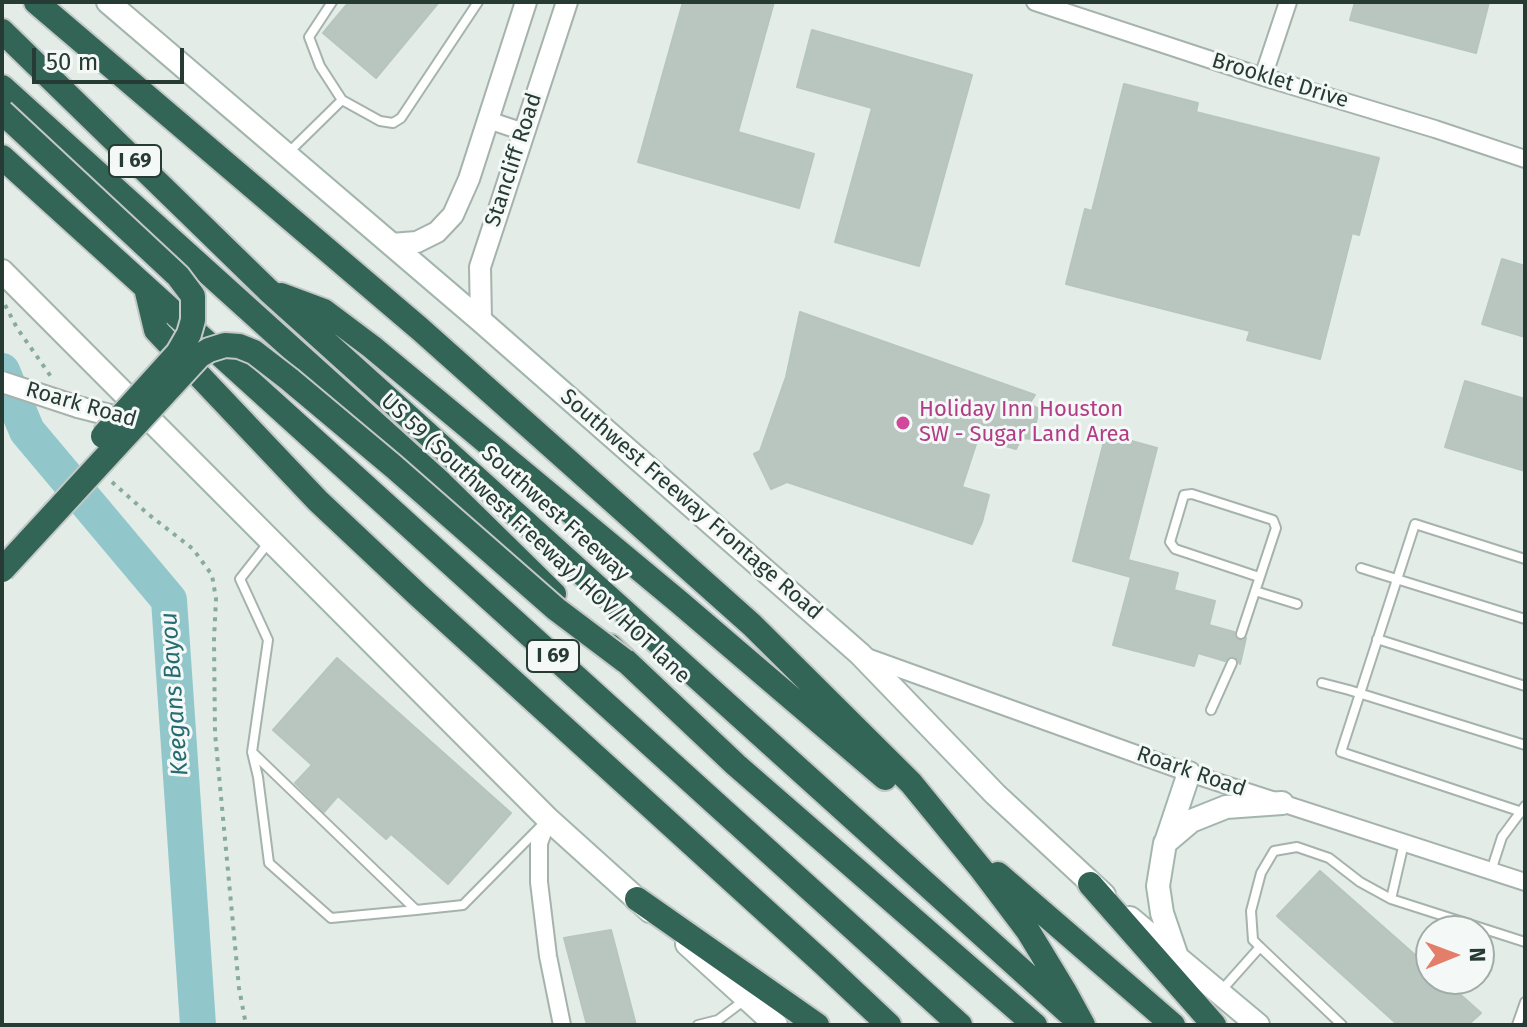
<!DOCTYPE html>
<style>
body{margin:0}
#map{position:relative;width:1527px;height:1027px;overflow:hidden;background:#e3ece7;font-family:"Fira Sans",sans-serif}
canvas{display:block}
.frame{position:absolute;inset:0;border:4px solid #253b33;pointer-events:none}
.north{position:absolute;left:1415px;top:915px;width:80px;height:80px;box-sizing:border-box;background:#f4f8f6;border:2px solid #a1aca8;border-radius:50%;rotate:89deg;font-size:22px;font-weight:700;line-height:32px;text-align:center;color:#253b33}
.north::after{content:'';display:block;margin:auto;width:28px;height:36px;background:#e47d69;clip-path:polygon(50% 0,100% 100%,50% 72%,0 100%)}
.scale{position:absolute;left:32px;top:48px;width:152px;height:36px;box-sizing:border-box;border:4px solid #253b33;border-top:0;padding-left:10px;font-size:24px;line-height:28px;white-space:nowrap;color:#253b33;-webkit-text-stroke:6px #f4f8f6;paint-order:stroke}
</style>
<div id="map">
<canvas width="1527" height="1027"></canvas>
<div class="frame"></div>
<div class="north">N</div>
<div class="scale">50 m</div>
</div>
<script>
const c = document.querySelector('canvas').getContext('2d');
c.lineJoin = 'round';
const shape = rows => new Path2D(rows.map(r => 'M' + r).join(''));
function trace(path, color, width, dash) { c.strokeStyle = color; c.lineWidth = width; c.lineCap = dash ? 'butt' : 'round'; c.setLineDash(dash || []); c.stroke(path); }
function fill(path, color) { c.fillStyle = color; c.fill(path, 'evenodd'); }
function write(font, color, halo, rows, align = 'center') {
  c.font = font + ' "Fira Sans",sans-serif'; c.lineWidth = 6; c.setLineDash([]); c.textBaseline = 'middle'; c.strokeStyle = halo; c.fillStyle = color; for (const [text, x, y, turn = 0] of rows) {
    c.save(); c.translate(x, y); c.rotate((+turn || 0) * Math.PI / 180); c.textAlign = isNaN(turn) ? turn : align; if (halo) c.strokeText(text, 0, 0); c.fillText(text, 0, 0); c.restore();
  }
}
trace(shape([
 [2,371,27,431,169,600,198,1025]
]), '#91c7cb', 36);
const building = shape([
 [349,2,439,2,376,78,323,33,349,2],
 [683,2,774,2,738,132,814,154,799,208,638,162,683,2],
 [1355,2,1489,2,1476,53,1350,20,1355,2],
 [812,30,972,75,919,266,835,242,872,108,797,87,812,30],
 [1124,84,1198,103,1196,112,1379,158,1359,235,1352,233,1320,359,1247,340,1250,331,1066,284,1085,209,1092,211,1124,84],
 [1502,259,1525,266,1525,337,1482,324,1502,259],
 [800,312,1035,395,1029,404,1039,409,1032,439,1021,438,1016,449,978,438,962,487,989,495,982,522,972,544,787,482,771,489,754,454,760,451,786,377,800,312],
 [1465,381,1525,399,1525,471,1445,447,1465,381],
 [1106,434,1157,448,1128,560,1178,573,1174,590,1215,601,1209,625,1234,632,1234,636,1238,640,1243,641,1246,638,1240,664,1238,660,1234,656,1229,657,1225,661,1198,653,1194,666,1113,645,1131,577,1073,561,1106,434],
 [337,658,511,813,448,884,391,834,386,839,338,796,324,812,295,783,312,765,273,730,337,658],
 [1320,871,1431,969,1431,979,1443,979,1481,1013,1468,1025,1398,1025,1277,916,1320,871],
 [611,930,636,1025,587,1025,564,938,611,930]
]);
fill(building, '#b9c6c0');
trace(building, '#b6c5be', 2);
const service = shape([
 [332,2,309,37,320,66,342,100,380,121,393,123,401,118,478,2],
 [287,154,342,100],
 [1525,559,1415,524,1341,752,1525,813],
 [1361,568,1525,619],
 [1255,591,1297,604],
 [1241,634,1276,528,1273,520,1192,494,1184,495,1170,542,1175,549,1259,577],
 [1377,639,1525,686],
 [1322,683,1349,690,1525,745],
 [1211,710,1232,663],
 [252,752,416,910,331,918,269,863,258,777,252,752,268,640,240,579,269,542],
 [1404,843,1391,899,1525,942],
 [1491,871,1502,837,1525,806],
 [416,910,463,905,539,828],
 [1260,947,1342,1025],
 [1220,992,1260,947,1253,940,1251,911,1261,873,1274,851,1297,847,1329,858,1360,882,1391,899],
 [698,1025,718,1020,746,999],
 [1517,1025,1525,1002]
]);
const minor = shape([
 [1035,2,1263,77,1435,129,1525,159],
 [1263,77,1288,2],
 [488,120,524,132],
 [864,656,1189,773,1525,882],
 [548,819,539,843,539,882,548,956,562,1025]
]);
const tertiary = shape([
 [391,244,417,242,437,232,453,215,469,179,526,2],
 [481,321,480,267,567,2],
 [78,407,133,421]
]);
const secondary = shape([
 [108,2,481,321,860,654,995,794,1104,895],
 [2,271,548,819,650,911],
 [1166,842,1189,773],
 [1130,918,1258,1025],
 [687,944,776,1025],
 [1177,957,1162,913,1158,886,1165,843,1191,821,1226,807,1282,803]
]);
const motorway = shape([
 [36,2,420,329,752,625,911,783,982,870,1028,931,1065,992,1083,1025],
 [2,31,268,290,1069,1013],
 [2,87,441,483,554,594],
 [2,157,960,1025],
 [146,288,156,330,318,501,418,595,824,964,889,1025],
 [281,295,324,311,372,347,679,602,885,778],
 [610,646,736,765,1035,1025],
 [998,874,1173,1025],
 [1090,884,1214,1025],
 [637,899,817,1025]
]);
trace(service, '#a6b3ad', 12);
trace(minor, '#a6b3ad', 20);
trace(tertiary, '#a6b3ad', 24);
trace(secondary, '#a3b6ae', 26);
trace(motorway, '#c2c8c6', 28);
trace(shape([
 [5,305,17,328,52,378],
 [112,482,148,514,193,549,212,575,216,599,214,639,215,733,239,988,246,1025]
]), '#87ac9d', 4, [4, 6]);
trace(service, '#fff', 8);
trace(minor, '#fff', 16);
trace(tertiary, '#fff', 20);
trace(secondary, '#fff', 22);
trace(motorway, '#336557', 24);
const tertiaryBridge = shape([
 [2,382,78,407]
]);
const motorwayBridge = shape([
 [2,112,178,276,193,296,193,320,189,334,178,353,103,436],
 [2,570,199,356,209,350,225,345,239,346,254,352,289,379,394,467,556,609,625,661]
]);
trace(tertiaryBridge, '#a6b3ad', 24, []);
trace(motorwayBridge, '#c2c8c6', 28, []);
trace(tertiaryBridge, '#fff', 20);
trace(motorwayBridge, '#336557', 24);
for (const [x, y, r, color] of [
 [903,423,8,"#d1479c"]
]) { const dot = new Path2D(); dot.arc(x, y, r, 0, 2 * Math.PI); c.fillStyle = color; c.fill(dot); trace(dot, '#f4f8f6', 3); }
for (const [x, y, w] of [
 [135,161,52],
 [553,656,52]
]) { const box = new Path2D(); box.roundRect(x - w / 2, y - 16, w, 32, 6); c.fillStyle = '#f4f8f6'; c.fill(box); trace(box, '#253b33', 2); }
write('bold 20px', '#253b33', null, [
 ["I 69",135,161],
 ["I 69",553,656]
]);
write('22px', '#253b33', '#f4f8f6', [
 ["Brooklet Drive",1280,81,17],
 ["Stancliff Road",514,160,-72],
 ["Roark Road",81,405,16],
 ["Southwest Freeway Frontage Road",691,505,41],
 ["Southwest Freeway",555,514,42],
 ["US 59 (Southwest Freeway) HOV/HOT lane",535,539,43],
 ["Roark Road",1191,772,19]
]);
write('22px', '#b23c85', '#f4f8f6', [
 ["Holiday Inn Houston",919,410],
 ["SW - Sugar Land Area",919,435]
], 'left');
write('italic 24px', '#246b72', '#f4f8f6', [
 ["Keegans Bayou",175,694,-94]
]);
</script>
